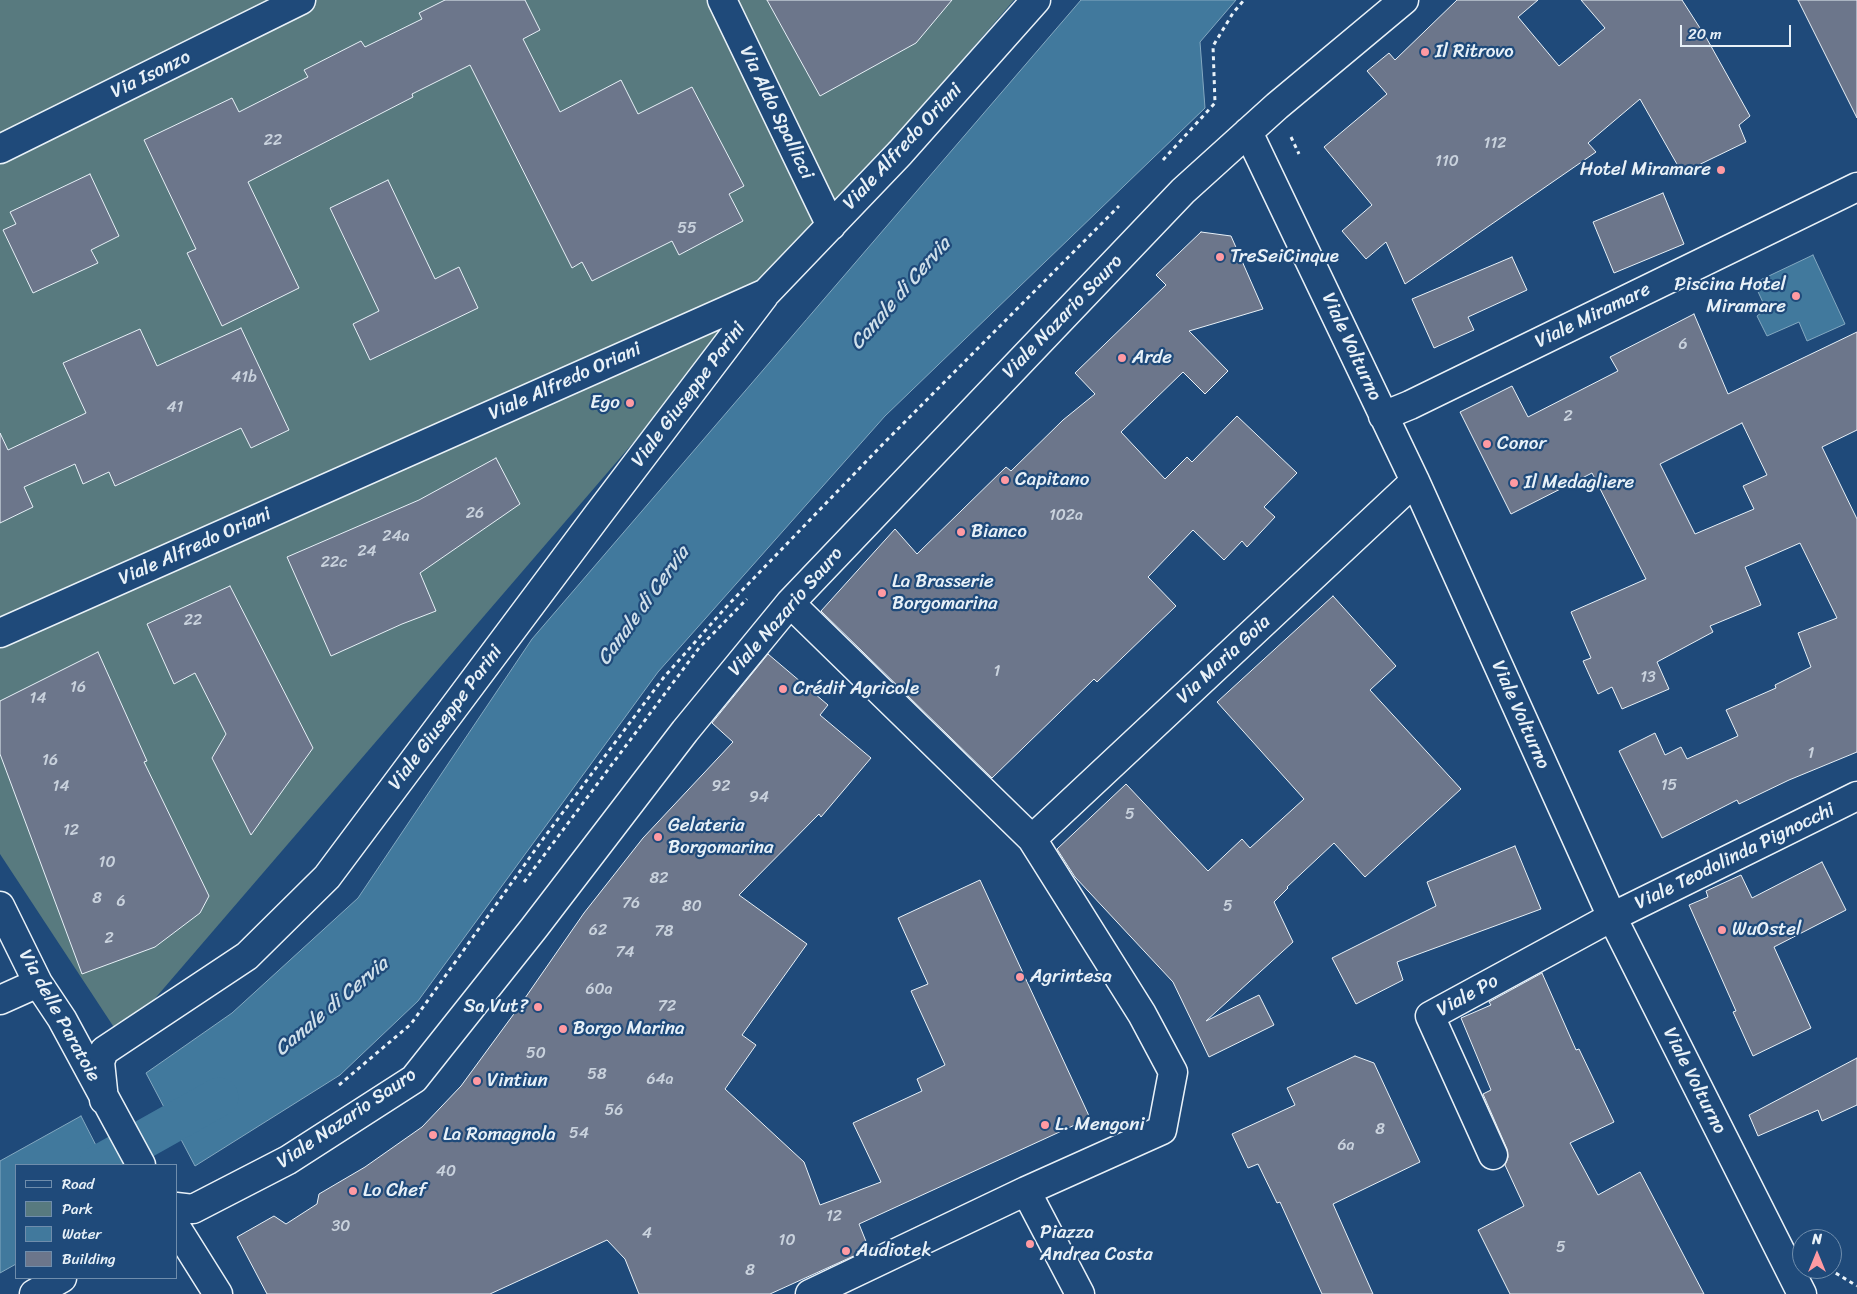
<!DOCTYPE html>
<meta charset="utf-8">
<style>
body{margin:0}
#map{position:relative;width:1857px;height:1294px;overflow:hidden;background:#1f4a7a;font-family:Sriracha,sans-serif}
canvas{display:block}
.legend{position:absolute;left:15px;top:1164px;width:162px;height:115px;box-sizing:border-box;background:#1f4a7a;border:1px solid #6f8dac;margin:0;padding:6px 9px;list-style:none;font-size:15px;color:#e8f1f8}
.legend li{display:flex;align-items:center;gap:10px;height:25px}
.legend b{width:25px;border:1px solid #6f8dac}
.north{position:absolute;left:1792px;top:1229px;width:50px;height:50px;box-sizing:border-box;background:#1f4a7a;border:1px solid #6f8dac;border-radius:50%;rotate:0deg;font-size:14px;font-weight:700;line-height:20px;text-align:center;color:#e8f1f8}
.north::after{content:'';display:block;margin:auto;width:18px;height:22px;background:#ff9aa2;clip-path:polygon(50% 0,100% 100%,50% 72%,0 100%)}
.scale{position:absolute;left:1680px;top:25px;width:111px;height:22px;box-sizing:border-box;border:2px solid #e8f1f8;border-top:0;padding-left:6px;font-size:15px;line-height:18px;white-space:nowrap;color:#e8f1f8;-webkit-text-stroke:4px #1f4a7a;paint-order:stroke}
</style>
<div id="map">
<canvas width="1857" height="1294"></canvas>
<ul class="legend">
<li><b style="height:6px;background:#1f4a7a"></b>Road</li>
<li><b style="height:14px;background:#587a7f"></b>Park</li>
<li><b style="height:14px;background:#41799d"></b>Water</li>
<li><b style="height:14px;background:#6c768b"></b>Building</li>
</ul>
<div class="north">N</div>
<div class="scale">20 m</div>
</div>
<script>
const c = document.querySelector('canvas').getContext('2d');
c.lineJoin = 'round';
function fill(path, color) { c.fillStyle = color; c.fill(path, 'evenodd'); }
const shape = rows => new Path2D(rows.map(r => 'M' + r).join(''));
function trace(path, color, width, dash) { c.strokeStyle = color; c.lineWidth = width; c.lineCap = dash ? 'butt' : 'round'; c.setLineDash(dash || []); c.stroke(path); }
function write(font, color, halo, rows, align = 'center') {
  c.font = font + ' Sriracha,sans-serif'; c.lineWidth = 4.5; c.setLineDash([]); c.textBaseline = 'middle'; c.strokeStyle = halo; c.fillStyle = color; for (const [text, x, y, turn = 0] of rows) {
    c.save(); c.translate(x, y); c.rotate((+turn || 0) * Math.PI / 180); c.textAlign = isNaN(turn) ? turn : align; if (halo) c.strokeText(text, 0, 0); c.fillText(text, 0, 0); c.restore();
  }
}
fill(shape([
 [0,0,1014,0,121,1038,0,854]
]), '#587a7f');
const water = shape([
 [1081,0,1236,0,1200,42,1205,108,885,416,658,672,418,1001,340,1075,195,1166,146,1073,232,1013,358,898,532,639,1081,0],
 [1813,255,1845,324,1807,341,1799,322,1767,336,1757,316,1766,309,1754,283,1813,255],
 [81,1116,106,1165,16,1165,16,1264,0,1273,0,1161,81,1116]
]);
fill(water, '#41799d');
trace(water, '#84a9c1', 1);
trace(shape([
 [98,1165,219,1097]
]), '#41799d', 39);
const building = shape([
 [445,0,525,0,540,30,523,39,560,112,621,80,638,114,692,87,744,186,729,194,743,221,679,255,672,241,592,281,582,262,572,268,470,65,412,94,413,97,248,182,299,288,222,326,187,253,196,249,144,140,232,98,239,112,308,77,304,70,361,41,365,47,422,19,419,13,445,0],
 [767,0,952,0,916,43,820,96,767,0],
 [1457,0,1538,0,1518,17,1559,66,1605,28,1581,0,1682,0,1707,39,1750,116,1739,125,1746,142,1682,173,1640,99,1588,143,1596,152,1405,284,1386,242,1366,259,1342,231,1372,205,1324,147,1387,94,1367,71,1389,53,1395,60,1457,0],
 [1798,0,1857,0,1857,118,1798,0],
 [90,174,119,236,91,250,98,263,33,293,3,230,16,224,10,212,90,174],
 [388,180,435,279,459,267,478,308,370,360,353,324,379,311,330,208,388,180],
 [1663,193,1684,244,1614,273,1593,222,1663,193],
 [1201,232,1231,236,1263,309,1189,331,1228,371,1205,394,1183,372,1121,432,1165,479,1187,457,1192,462,1237,416,1297,473,1264,507,1275,517,1247,547,1242,541,1224,560,1193,530,1148,577,1176,606,1097,682,1094,679,992,778,821,611,895,529,917,554,1006,467,1011,471,1063,420,1095,394,1075,373,1166,285,1156,275,1201,232],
 [1512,257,1527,290,1468,317,1474,330,1434,348,1412,299,1512,257],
 [1694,314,1728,394,1857,332,1857,430,1822,447,1857,519,1857,752,1789,780,1739,804,1737,800,1662,838,1619,751,1655,733,1665,755,1681,747,1687,759,1738,736,1726,710,1776,688,1775,685,1811,667,1798,633,1837,618,1800,543,1745,567,1761,605,1710,626,1713,632,1657,662,1669,689,1622,709,1612,687,1598,694,1583,661,1591,658,1571,612,1646,579,1592,473,1511,514,1460,412,1512,386,1528,417,1618,371,1610,357,1694,314],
 [1742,423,1767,475,1743,486,1754,509,1695,534,1660,464,1742,423],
 [241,328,289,430,251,448,241,428,115,486,109,472,83,484,75,464,24,487,33,507,0,523,0,433,8,450,86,413,63,363,140,329,157,366,241,328],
 [496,458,520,504,420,573,436,611,402,624,331,656,287,557,419,500,496,458],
 [230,586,313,748,251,835,212,758,226,734,195,673,174,684,147,624,230,586],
 [1333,596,1396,666,1370,690,1461,789,1365,877,1334,843,1287,887,1288,888,1274,902,1293,942,1206,1021,1259,995,1274,1025,1209,1057,1173,982,1075,877,1057,849,1126,784,1208,871,1242,839,1250,848,1304,799,1217,702,1333,596],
 [98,652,147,761,144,762,209,896,200,913,155,947,82,974,0,754,0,701,98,652],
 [768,654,828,705,820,715,871,758,821,817,819,814,739,895,807,944,742,1035,756,1045,725,1089,804,1162,820,1205,881,1182,853,1123,922,1091,917,1079,945,1065,911,991,928,984,898,918,980,880,1090,1118,859,1224,869,1249,770,1294,639,1294,625,1259,607,1240,490,1294,267,1294,237,1237,274,1216,286,1224,317,1204,319,1194,365,1167,422,1127,461,1086,516,1011,584,913,643,838,733,742,712,723,768,654],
 [1515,846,1541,909,1397,962,1403,980,1356,1004,1332,958,1436,906,1427,882,1515,846],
 [1822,862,1846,910,1774,947,1811,1028,1753,1056,1733,1012,1736,1011,1689,905,1708,897,1706,891,1741,875,1752,898,1822,862],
 [1542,973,1576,1050,1579,1049,1614,1122,1570,1143,1598,1195,1640,1172,1704,1294,1510,1294,1478,1230,1524,1206,1505,1165,1508,1157,1507,1149,1483,1094,1491,1090,1461,1018,1491,1005,1489,1002,1542,973],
 [1355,1056,1374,1063,1420,1162,1333,1204,1373,1294,1322,1294,1280,1202,1277,1203,1258,1164,1248,1168,1232,1134,1295,1105,1287,1088,1355,1056],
 [1857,1058,1857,1105,1822,1121,1818,1110,1758,1136,1749,1115,1857,1058]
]);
fill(building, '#6c768b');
trace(building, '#e8f1f8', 1);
const minor = shape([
 [722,0,831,226],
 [1248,132,1415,481,1612,917,1802,1294],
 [0,149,301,0],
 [1383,416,1410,405,1857,187],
 [790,603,1032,839,1142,1014,1173,1072,1162,1130,1026,1191,810,1294],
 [0,633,766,293,900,153,1036,0],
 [1032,839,1415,481],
 [0,906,38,983,62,1019,141,1165],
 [0,1000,38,983],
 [104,1100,100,1062,104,1051,247,956,327,877,597,516,764,296],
 [1493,1155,1430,1016,1612,917,1857,796],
 [1026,1191,1080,1294],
 [176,1207,193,1209,288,1160,414,1079,534,928,685,731,790,603,1183,191,1277,106,1404,0],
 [176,1227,218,1294],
 [34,1294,62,1278]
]);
trace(minor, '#e8f1f8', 31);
trace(shape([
 [1291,137,1299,154],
 [1163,160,1215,103,1213,46,1233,13,1244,0],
 [524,882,699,648,747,599],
 [339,1085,411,1024,540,843,664,677,728,605,882,445,1119,206],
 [1829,1269,1857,1286]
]), '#e8f1f8', 3, [4, 4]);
trace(minor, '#1f4a7a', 28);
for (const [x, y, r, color] of [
 [1425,52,5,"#ff9aa2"],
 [1721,170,5,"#ff9aa2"],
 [1220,257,5,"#ff9aa2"],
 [1796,296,5,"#ff9aa2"],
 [1122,358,5,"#ff9aa2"],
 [630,403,5,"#ff9aa2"],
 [1487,444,5,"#ff9aa2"],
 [1005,480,5,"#ff9aa2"],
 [1514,483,5,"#ff9aa2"],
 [961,532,5,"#ff9aa2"],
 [882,593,5,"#ff9aa2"],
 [783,689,5,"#ff9aa2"],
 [658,837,5,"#ff9aa2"],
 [1722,930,5,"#ff9aa2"],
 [1020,977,5,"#ff9aa2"],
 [538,1007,5,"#ff9aa2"],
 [563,1029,5,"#ff9aa2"],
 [477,1081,5,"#ff9aa2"],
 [1045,1125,5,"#ff9aa2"],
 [433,1135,5,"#ff9aa2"],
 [353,1191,5,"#ff9aa2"],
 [1030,1244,5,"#ff9aa2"],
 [846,1251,5,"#ff9aa2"]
]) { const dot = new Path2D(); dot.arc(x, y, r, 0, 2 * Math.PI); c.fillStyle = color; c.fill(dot); trace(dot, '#1f4a7a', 2); }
write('16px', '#c9d2dd', null, [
 ["22",273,141],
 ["112",1495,144],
 ["110",1447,162],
 ["55",687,229],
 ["6",1683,345],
 ["41b",244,378],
 ["41",175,408],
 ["2",1568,417],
 ["26",475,514],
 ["102a",1066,516],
 ["24a",396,537],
 ["24",367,552],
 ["22c",334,563],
 ["22",193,621],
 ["1",997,672],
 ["13",1648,678],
 ["16",78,688],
 ["14",38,699],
 ["1",1811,754],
 ["16",50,761],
 ["15",1669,786],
 ["14",61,787],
 ["92",721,787],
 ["94",759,798],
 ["5",1130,815],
 ["12",71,831],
 ["10",107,863],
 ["82",659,879],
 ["8",97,899],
 ["6",121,902],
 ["76",631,904],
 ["80",692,907],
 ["5",1228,907],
 ["62",598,931],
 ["78",664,932],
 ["2",109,939],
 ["74",625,953],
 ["60a",599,990],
 ["72",667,1007],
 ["50",536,1054],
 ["58",597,1075],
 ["64a",660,1080],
 ["56",614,1111],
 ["8",1380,1130],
 ["54",579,1134],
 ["6a",1346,1146],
 ["40",446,1172],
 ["12",834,1217],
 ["30",341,1227],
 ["4",647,1234],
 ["10",787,1241],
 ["5",1561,1248],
 ["8",750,1271]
]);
write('19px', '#e8f1f8', '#1f4a7a', [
 ["Il Ritrovo",1435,52],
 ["Hotel Miramare",1711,170,"right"],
 ["TreSeiCinque",1230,257],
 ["Piscina Hotel",1786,285,"right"],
 ["Miramare",1786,307,"right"],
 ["Arde",1132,358],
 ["Ego",620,403,"right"],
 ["Conor",1497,444],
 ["Capitano",1015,480],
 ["Il Medagliere",1524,483],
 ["Bianco",971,532],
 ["La Brasserie",892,582],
 ["Borgomarina",892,604],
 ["Crédit Agricole",793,689],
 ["Gelateria",668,826],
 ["Borgomarina",668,848],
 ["WuOstel",1732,930],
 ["Agrintesa",1030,977],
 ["Sa Vut?",528,1007,"right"],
 ["Borgo Marina",573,1029],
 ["Vintiun",487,1081],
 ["L. Mengoni",1055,1125],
 ["La Romagnola",443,1135],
 ["Lo Chef",363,1191],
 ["Piazza",1040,1233],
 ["Andrea Costa",1040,1255],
 ["Audiotek",856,1251]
], 'left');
write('19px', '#e8f1f8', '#1f4a7a', [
 ["Via Isonzo",151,75,-26],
 ["Via Aldo Spallicci",776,113,64],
 ["Viale Alfredo Oriani",903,147,-47],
 ["Viale Miramare",1593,316,-26],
 ["Viale Nazario Sauro",1063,317,-46],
 ["Viale Volturno",1351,347,65],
 ["Viale Alfredo Oriani",565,382,-24],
 ["Viale Giuseppe Parini",689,395,-53],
 ["Viale Alfredo Oriani",195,547,-24],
 ["Viale Nazario Sauro",786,612,-49],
 ["Via Maria Goia",1224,660,-43],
 ["Viale Volturno",1520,715,66],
 ["Viale Giuseppe Parini",446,718,-53],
 ["Viale Teodolinda Pignocchi",1735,857,-26],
 ["Viale Po",1468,996,-29],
 ["Via delle Paratoie",59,1016,61],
 ["Viale Volturno",1694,1081,63],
 ["Viale Nazario Sauro",347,1119,-34]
]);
write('italic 20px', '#cfdfea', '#1f4a7a', [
 ["Canale di Cervia",901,294,-49],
 ["Canale di Cervia",644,606,-54],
 ["Canale di Cervia",332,1007,-40]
]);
</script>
